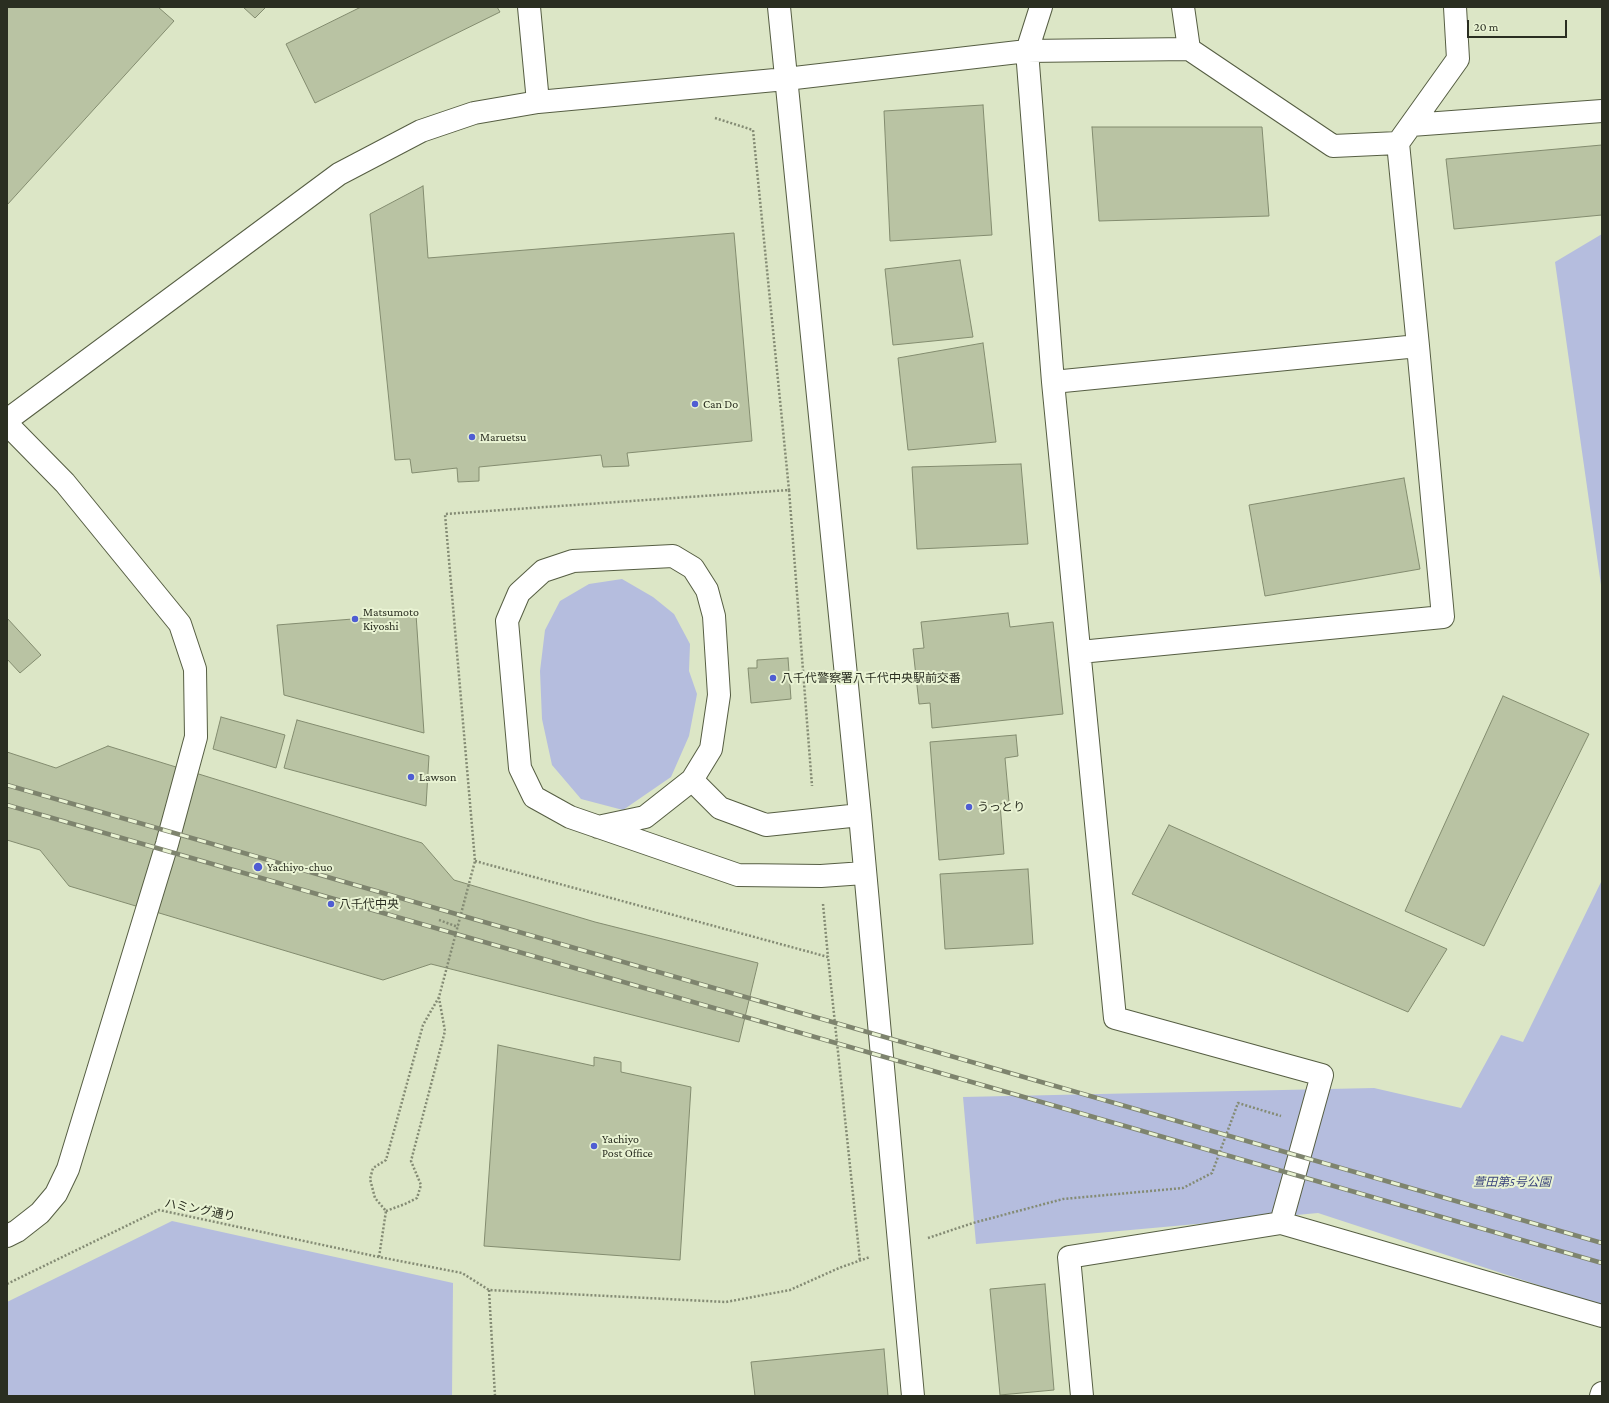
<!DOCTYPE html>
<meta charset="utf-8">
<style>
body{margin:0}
#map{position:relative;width:1609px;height:1403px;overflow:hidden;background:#dce6c6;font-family:"Crimson Pro",serif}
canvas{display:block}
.frame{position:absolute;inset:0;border:8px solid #2a2e21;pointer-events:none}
.scale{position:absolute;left:1467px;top:20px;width:100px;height:18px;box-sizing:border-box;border:2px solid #2a2e21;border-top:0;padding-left:5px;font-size:12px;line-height:14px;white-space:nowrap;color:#2a2e21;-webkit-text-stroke:3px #e9f3d3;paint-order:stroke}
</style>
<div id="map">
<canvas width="1609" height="1403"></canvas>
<div class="frame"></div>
<div class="scale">20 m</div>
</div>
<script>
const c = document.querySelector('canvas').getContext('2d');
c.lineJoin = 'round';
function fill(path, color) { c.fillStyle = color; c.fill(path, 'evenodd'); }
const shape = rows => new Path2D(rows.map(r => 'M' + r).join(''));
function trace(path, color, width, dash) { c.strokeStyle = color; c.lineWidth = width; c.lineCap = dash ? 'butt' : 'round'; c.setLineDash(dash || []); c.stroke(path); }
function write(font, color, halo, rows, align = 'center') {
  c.font = font + ' "Crimson Pro","Noto Sans JP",serif'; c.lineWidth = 4; c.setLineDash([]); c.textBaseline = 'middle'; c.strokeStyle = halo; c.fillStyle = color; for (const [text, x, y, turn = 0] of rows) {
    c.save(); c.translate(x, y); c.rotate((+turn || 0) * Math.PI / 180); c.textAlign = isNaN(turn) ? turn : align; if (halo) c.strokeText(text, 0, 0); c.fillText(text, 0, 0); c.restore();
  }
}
fill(shape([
 [1602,234,1602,592,1555,262],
 [622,579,653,597,674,614,690,644,689,671,697,694,689,736,671,777,623,810,581,799,552,765,542,719,540,671,545,630,560,601,589,584],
 [1602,880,1602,1306,1318,1213,976,1244,963,1097,1374,1088,1461,1108,1501,1035,1523,1042],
 [172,1221,453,1283,452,1396,7,1396,7,1302]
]), '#b5bdde');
const building = shape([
 [7,7,158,7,174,21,7,205,7,7],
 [243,7,266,7,255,18,243,7],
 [361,7,497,7,500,12,315,103,286,44,361,7],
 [983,105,992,235,890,241,884,111,983,105],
 [1092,127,1262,127,1269,216,1099,221,1092,127],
 [1602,145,1602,215,1454,229,1446,159,1602,145],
 [423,186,428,258,734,233,752,441,627,453,629,466,603,467,601,455,479,467,479,481,458,482,457,468,412,473,410,459,395,460,370,214,423,186],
 [960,260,973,337,893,345,885,269,960,260],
 [983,343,996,442,908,450,898,358,983,343],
 [1021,464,1028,544,917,549,912,467,1021,464],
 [1404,478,1420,569,1265,596,1249,505,1404,478],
 [1008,613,1010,627,1053,622,1063,714,932,728,930,703,919,704,913,649,924,648,921,622,1008,613],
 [416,614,424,733,284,695,277,625,416,614],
 [7,618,41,655,20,673,7,659,7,618],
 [788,658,791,699,751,703,748,668,757,668,757,660,788,658],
 [1503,696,1589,734,1484,946,1405,911,1503,696],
 [221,717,285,735,276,768,213,749,221,717],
 [297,720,429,756,426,806,284,768,297,720],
 [1016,735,1018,756,1005,758,1009,802,1000,804,1004,854,939,860,930,742,1016,735],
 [108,746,422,843,454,880,595,922,758,963,739,1042,431,964,383,980,69,886,40,850,7,840,7,752,56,768,108,746],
 [1169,825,1447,949,1408,1012,1132,894,1169,825],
 [1028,869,1033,944,945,949,940,874,1028,869],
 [498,1045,594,1066,594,1057,621,1062,621,1072,691,1087,680,1260,484,1246,498,1045],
 [1045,1284,1054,1390,1000,1395,990,1289,1045,1284],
 [884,1349,888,1396,755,1396,751,1362,884,1349]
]);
fill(building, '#b9c3a3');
trace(building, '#838c6f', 1);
const minor = shape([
 [529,7,538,102],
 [779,7,860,815,913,1396],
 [1041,7,1027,51,1053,382,1115,1018,1322,1075,1281,1223],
 [1183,7,1189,49],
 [1411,125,1602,111],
 [1053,382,1418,346,1398,143,1458,59,1455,7],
 [7,420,339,174,421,131,474,113,538,102,786,79,1027,51,1189,49,1333,146,1398,143],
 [7,424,65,483,180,624,195,669,196,737,167,844,68,1169,56,1194,40,1213,17,1231,7,1236],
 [1080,652,1443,617,1418,346],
 [860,815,766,825,720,808,692,780,711,749,719,695,714,616,707,590,693,568,673,556,573,561,543,571,519,593,507,621,520,768,534,797,570,817,738,875,821,876,864,873],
 [598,827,645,817,692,780],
 [1082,1396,1069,1257,1281,1223,1602,1316],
 [1601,1396,1602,1393]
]);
trace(minor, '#565e43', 24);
trace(shape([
 [715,118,753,130,789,490],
 [475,861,828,957,860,1261],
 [823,904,828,957],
 [439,920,458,927],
 [386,1211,405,1204,417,1198,421,1185,411,1161,445,1031,439,998],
 [928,1238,973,1223,1063,1199,1183,1188,1212,1173,1238,1103,1281,1116],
 [379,1257,386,1211,375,1198,370,1179,373,1168,386,1160,423,1025,439,997,475,861,445,514,789,490,812,786],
 [7,1284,159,1210,379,1257,462,1273,489,1290,726,1302,790,1290,839,1268,870,1257],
 [489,1290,495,1396]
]), '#848b74', 2.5, [2, 2]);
trace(minor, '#fff', 22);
const rail = shape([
 [7,785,1602,1243],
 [7,805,1602,1263]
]);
trace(rail, '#7e846e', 4.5);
trace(rail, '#e9f3d3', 3, [9]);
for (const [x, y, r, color] of [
 [695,404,4,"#4f5dd3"],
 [472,437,4,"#4f5dd3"],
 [355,619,4,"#4f5dd3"],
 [773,678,4,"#4f5dd3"],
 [411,777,4,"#4f5dd3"],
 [969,807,4,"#4f5dd3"],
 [258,867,5,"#4f5dd3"],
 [331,904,4,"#4f5dd3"],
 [594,1146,4,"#4f5dd3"]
]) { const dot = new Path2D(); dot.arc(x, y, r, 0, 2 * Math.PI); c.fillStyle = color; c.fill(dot); trace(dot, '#e9f3d3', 1.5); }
write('12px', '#2a2e21', '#e9f3d3', [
 ["Can Do",703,404],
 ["Maruetsu",480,437],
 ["Matsumoto",363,612],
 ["Kiyoshi",363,626],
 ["八千代警察署八千代中央駅前交番",781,678],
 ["Lawson",419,777],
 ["うっとり",977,807],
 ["Yachiyo-chuo",267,867],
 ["八千代中央",339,904],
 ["Yachiyo",602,1139],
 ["Post Office",602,1153]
], 'left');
write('italic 12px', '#3b457c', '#e9f3d3', [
 ["萱田第5号公園",1512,1182]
]);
write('12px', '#2a2e21', '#e9f3d3', [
 ["ハミング通り",200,1210,11]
]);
</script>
